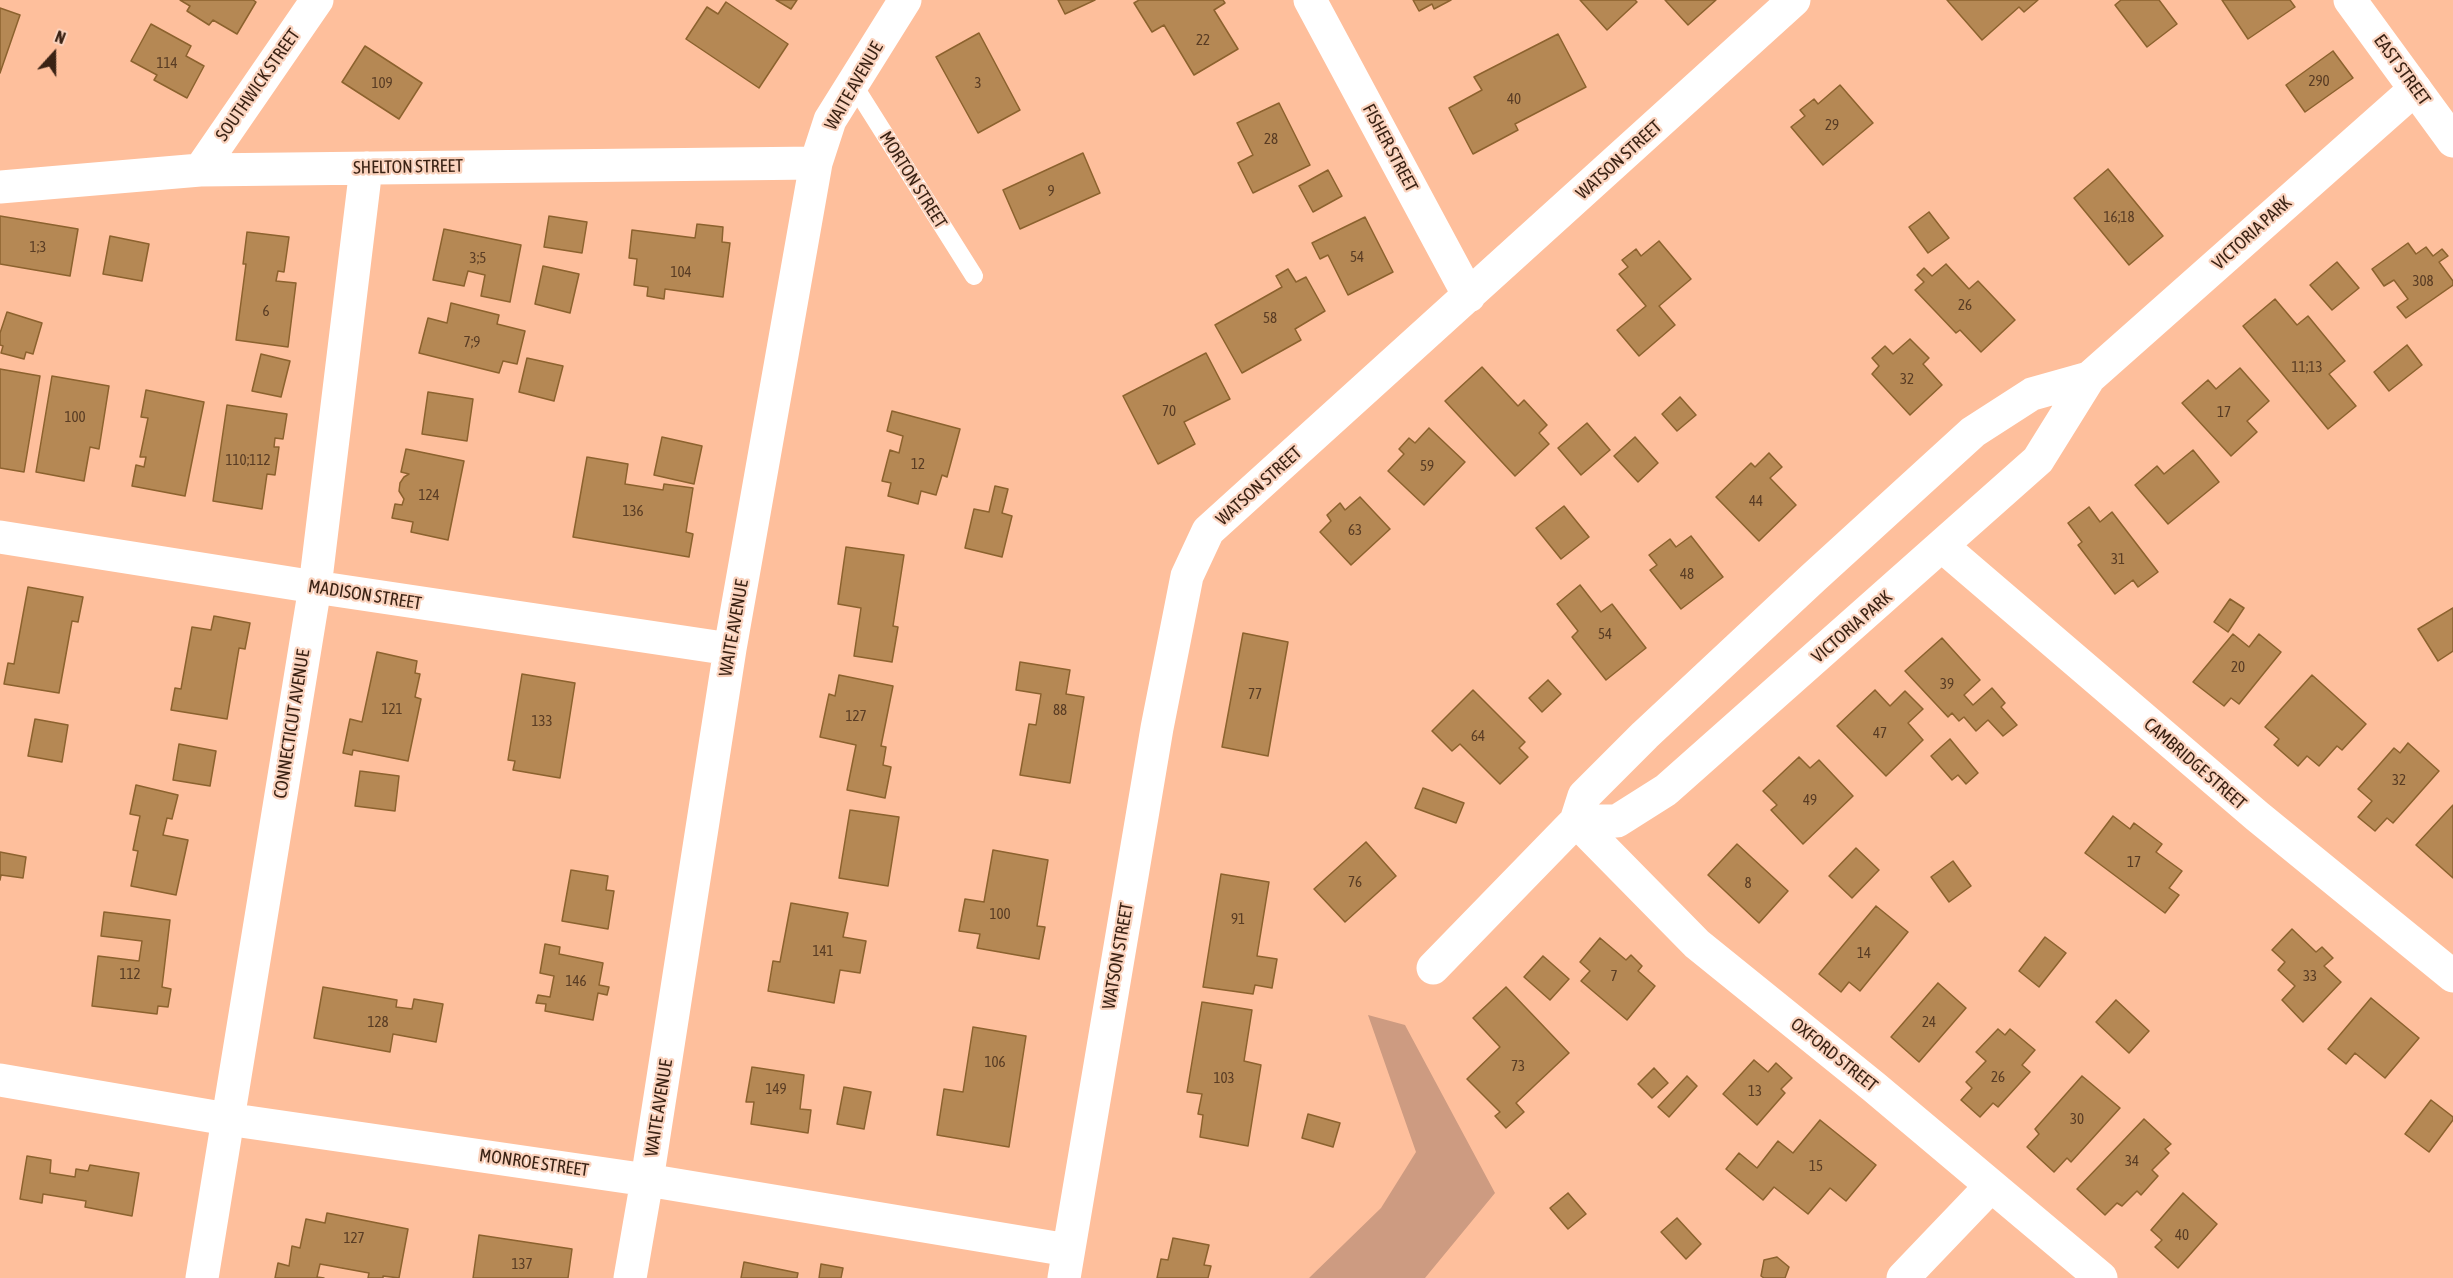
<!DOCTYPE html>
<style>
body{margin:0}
#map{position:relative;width:2453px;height:1278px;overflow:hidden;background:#febf9c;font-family:"Asap Condensed",sans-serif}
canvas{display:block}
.north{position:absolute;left:24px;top:24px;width:60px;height:60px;-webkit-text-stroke:4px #fad3be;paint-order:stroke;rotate:21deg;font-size:16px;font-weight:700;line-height:24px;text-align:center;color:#3a2214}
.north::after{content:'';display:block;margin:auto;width:21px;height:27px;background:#3a2214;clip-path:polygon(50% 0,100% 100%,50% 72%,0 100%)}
</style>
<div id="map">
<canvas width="2453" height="1278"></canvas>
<div class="north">N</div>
</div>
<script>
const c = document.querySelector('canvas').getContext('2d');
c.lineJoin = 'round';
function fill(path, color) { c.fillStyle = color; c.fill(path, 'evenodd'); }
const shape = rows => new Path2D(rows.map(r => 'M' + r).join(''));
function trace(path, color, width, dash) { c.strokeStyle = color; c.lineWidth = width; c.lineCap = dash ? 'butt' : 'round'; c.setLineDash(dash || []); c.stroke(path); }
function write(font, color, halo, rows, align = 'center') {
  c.font = font + ' "Asap Condensed",sans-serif'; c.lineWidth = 4.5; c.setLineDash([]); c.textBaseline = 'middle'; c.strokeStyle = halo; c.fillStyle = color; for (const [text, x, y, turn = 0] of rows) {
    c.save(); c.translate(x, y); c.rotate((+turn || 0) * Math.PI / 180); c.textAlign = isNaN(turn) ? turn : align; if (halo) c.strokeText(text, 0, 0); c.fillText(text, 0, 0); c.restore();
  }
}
fill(shape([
 [1368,1015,1405,1025,1495,1193,1425,1278,1309,1278,1381,1208,1416,1152]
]), '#cd9b81');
const building = shape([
 [180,0,253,0,256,2,237,34,213,20,209,25,187,11,190,6,180,0],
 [776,0,797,0,791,9,776,0],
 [1058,0,1095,0,1065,14,1058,0],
 [1139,0,1223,0,1225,3,1214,10,1238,49,1194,75,1164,25,1152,32,1134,3,1139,0],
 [1413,0,1451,0,1434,9,1432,4,1419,11,1413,0],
 [1580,0,1635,0,1637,2,1607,30,1580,0],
 [1665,0,1716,0,1688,25,1665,0],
 [1947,0,2038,0,2024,12,2019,7,1982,40,1947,0],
 [2121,0,2159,0,2177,24,2147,47,2115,5,2121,0],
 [2222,0,2290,0,2295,7,2248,39,2222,0],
 [726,2,788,44,759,88,686,39,707,7,718,14,726,2],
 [0,8,20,15,0,73,0,8],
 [151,24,191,46,186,56,204,66,187,98,154,80,157,75,131,61,151,24],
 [979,33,1020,110,978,133,936,57,979,33],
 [1558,34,1586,87,1515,124,1518,130,1473,154,1449,108,1482,90,1474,77,1558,34],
 [365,46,422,83,399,119,342,82,365,46],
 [2333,51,2353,78,2305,112,2286,85,2333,51],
 [1840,85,1873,123,1823,165,1791,127,1805,116,1800,110,1814,99,1818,104,1840,85],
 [1279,103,1310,165,1253,193,1238,163,1253,155,1237,123,1279,103],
 [1083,153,1100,193,1020,229,1003,190,1083,153],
 [2108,169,2163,236,2129,265,2074,198,2108,169],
 [1328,170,1342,196,1313,212,1299,186,1328,170],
 [1929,212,1949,238,1928,253,1909,227,1929,212],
 [0,216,78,229,70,276,0,264,0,216],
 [549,216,587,222,582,253,544,247,549,216],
 [1365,217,1393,272,1348,295,1328,255,1320,259,1312,243,1365,217],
 [697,224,723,227,722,242,730,243,723,297,665,289,664,299,647,296,648,287,634,285,637,259,629,258,632,230,695,238,697,224],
 [444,229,521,245,510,302,481,296,485,275,468,271,464,286,433,280,444,229],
 [247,232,289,237,284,272,278,271,276,281,296,283,288,347,236,340,246,264,243,264,247,232],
 [110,236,149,244,142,281,103,274,110,236],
 [1659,241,1691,279,1659,306,1675,325,1639,356,1617,330,1646,306,1619,274,1628,267,1622,260,1636,249,1641,256,1659,241],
 [2408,243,2416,254,2426,247,2433,256,2442,249,2448,256,2439,262,2453,281,2453,285,2406,318,2397,307,2408,299,2394,280,2384,286,2372,269,2408,243],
 [2337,262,2359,288,2332,310,2310,285,2337,262],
 [1946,264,1969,289,1978,281,2015,320,1981,352,1960,330,1956,333,1915,290,1924,282,1917,275,1924,268,1932,276,1946,264],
 [543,266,579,274,570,313,535,304,543,266],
 [1288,269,1296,282,1306,277,1325,311,1295,329,1301,340,1242,373,1215,325,1282,287,1276,276,1288,269],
 [2275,299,2297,325,2308,316,2345,361,2329,374,2356,406,2328,429,2243,326,2275,299],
 [451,303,499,315,497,324,525,331,517,364,503,361,499,373,419,353,428,318,447,323,451,303],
 [7,312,42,323,33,354,26,352,24,359,1,353,3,346,0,345,0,333,7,312],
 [1910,339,1929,358,1923,364,1942,385,1910,415,1872,374,1879,366,1872,358,1885,346,1893,354,1910,339],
 [2407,345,2422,365,2389,391,2374,372,2407,345],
 [1206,353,1230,399,1184,422,1195,444,1158,464,1123,396,1206,353],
 [261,354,290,361,281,397,252,391,261,354],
 [527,358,563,366,554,401,519,392,527,358],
 [1482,367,1518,406,1524,400,1547,425,1539,433,1549,444,1515,476,1445,401,1482,367],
 [2240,368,2269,401,2247,421,2257,432,2231,456,2182,403,2208,380,2216,389,2240,368],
 [0,369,40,376,24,472,0,468,0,369],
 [52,376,109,386,99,449,90,447,84,481,36,472,52,376],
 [146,390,204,402,185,496,132,486,136,465,144,467,146,457,140,457,148,418,141,417,146,390],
 [428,392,473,399,467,441,422,434,428,392],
 [1680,397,1696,415,1677,431,1662,414,1680,397],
 [227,405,287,414,283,439,275,438,274,447,279,447,275,475,267,474,262,509,213,501,227,405],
 [892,411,960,429,947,477,942,475,936,495,921,491,918,504,888,496,891,483,882,481,890,450,899,453,903,436,887,431,892,411],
 [1587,423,1610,450,1581,475,1558,448,1587,423],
 [1429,428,1465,462,1424,505,1388,471,1404,454,1399,449,1409,438,1415,443,1429,428],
 [662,437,702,446,694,484,654,475,662,437],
 [1635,437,1658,463,1638,482,1614,456,1635,437],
 [406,449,464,461,448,540,411,532,413,522,392,518,395,504,402,505,404,499,399,491,400,483,404,477,409,474,401,472,406,449],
 [2193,450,2219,482,2168,524,2135,485,2157,466,2164,474,2193,450],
 [1769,453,1782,467,1770,478,1796,505,1759,541,1716,497,1751,463,1755,467,1769,453],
 [587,457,628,464,625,484,663,490,664,484,693,488,686,532,693,534,689,557,573,537,587,457],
 [995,486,1008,489,1002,513,1012,516,1002,557,965,548,974,509,989,512,995,486],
 [1360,497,1390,529,1351,565,1320,532,1331,521,1327,515,1340,503,1345,510,1360,497],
 [1564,506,1589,537,1561,559,1536,528,1564,506],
 [2089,507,2100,522,2112,512,2158,572,2138,587,2133,580,2115,594,2078,545,2082,542,2068,523,2089,507],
 [1691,536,1723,577,1681,609,1650,570,1657,565,1649,555,1670,539,1676,547,1691,536],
 [846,547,904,555,893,626,898,627,892,662,854,656,861,608,838,604,846,547],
 [1580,585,1601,612,1612,604,1646,648,1606,680,1572,637,1578,631,1557,604,1580,585],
 [28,587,83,597,78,622,72,621,59,693,4,684,8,663,14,664,28,587],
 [2230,599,2244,608,2228,632,2214,622,2230,599],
 [2453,608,2453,651,2438,661,2418,629,2453,608],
 [214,616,250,623,245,649,239,648,227,719,171,710,175,688,181,689,192,627,211,630,214,616],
 [1243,633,1288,642,1268,756,1222,747,1243,633],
 [2233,634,2249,647,2259,634,2281,652,2239,704,2231,698,2224,706,2193,682,2233,634],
 [1942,638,1980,680,1964,695,1973,705,1992,688,2005,703,2001,707,2017,725,2003,736,1988,720,1976,731,1964,717,1959,721,1952,713,1948,717,1905,671,1942,638],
 [377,652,417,661,415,673,420,674,415,697,421,699,408,761,353,750,352,755,343,753,350,719,362,722,377,652],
 [1020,662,1070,670,1066,694,1084,697,1070,783,1020,775,1029,724,1036,725,1041,694,1016,690,1020,662],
 [522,674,575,683,560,778,513,770,515,761,508,760,522,674],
 [839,675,893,686,881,746,886,747,883,765,891,767,885,798,847,790,856,745,820,737,829,694,835,696,839,675],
 [2312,675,2366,724,2342,750,2337,746,2319,766,2307,756,2298,766,2274,745,2279,739,2265,727,2312,675],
 [1548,680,1561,694,1542,712,1529,698,1548,680],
 [1473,690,1525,742,1519,748,1528,757,1500,784,1460,744,1452,751,1432,731,1473,690],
 [1875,690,1890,706,1905,691,1923,709,1908,723,1923,740,1886,776,1837,726,1875,690],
 [35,719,68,725,62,762,28,756,35,719],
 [1950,739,1978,773,1966,784,1958,775,1952,780,1931,756,1950,739],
 [2408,743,2439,771,2393,823,2387,818,2375,831,2358,817,2372,801,2358,789,2394,748,2400,753,2408,743],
 [179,744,216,751,210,786,173,780,179,744],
 [1799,757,1810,768,1819,760,1853,796,1803,844,1771,810,1777,805,1763,791,1799,757],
 [360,771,399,776,395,811,355,806,360,771],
 [136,785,178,795,172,819,167,818,163,835,188,840,176,895,131,886,138,851,133,850,140,816,130,814,136,785],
 [1423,788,1464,803,1456,823,1415,808,1423,788],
 [2453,805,2453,878,2416,845,2453,805],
 [850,810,899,817,888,886,839,878,850,810],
 [2113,816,2130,829,2134,823,2162,844,2156,852,2182,871,2169,888,2179,895,2165,913,2085,853,2113,816],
 [1366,842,1396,876,1345,922,1314,889,1366,842],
 [1737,844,1788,891,1759,923,1708,875,1737,844],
 [1856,848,1879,870,1852,898,1829,876,1856,848],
 [993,850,1048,860,1037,926,1045,927,1039,959,977,948,980,934,959,931,965,899,984,902,993,850],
 [0,852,26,857,23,878,1,875,0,880,0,852],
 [1953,861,1971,886,1949,902,1931,877,1953,861],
 [571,870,608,876,606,890,614,891,608,929,562,921,571,870],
 [1221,874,1269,882,1257,956,1277,959,1272,988,1255,985,1253,994,1203,987,1221,874],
 [791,903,848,913,843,937,866,941,860,973,840,970,834,1003,768,991,773,961,780,962,791,903],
 [1876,906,1908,932,1860,991,1849,982,1841,992,1819,974,1876,906],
 [104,912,170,920,162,987,171,989,168,1007,158,1006,157,1014,92,1006,98,956,139,961,142,941,101,936,104,912],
 [2292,929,2316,952,2322,947,2333,958,2324,966,2341,982,2303,1022,2282,1000,2295,986,2278,970,2285,962,2272,950,2292,929],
 [2045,937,2066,953,2039,987,2019,971,2045,937],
 [1600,938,1626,960,1631,955,1642,966,1638,971,1655,986,1627,1020,1581,981,1590,971,1580,962,1600,938],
 [545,944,560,947,559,954,603,963,599,985,609,987,607,995,598,993,593,1020,545,1011,546,1004,536,1003,538,995,550,997,554,976,540,973,545,944],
 [1543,956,1569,979,1550,1000,1524,977,1543,956],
 [1938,983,1966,1008,1919,1062,1891,1037,1938,983],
 [323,987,397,1000,396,1007,412,1009,414,999,443,1004,436,1042,393,1034,390,1052,314,1038,323,987],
 [1506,987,1569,1053,1516,1103,1524,1112,1506,1128,1495,1116,1500,1112,1467,1079,1500,1047,1473,1018,1506,987],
 [2371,998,2419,1038,2385,1078,2355,1053,2346,1064,2328,1049,2371,998],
 [2116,1000,2149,1031,2129,1053,2096,1022,2116,1000],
 [1202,1002,1252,1010,1244,1061,1261,1065,1248,1146,1200,1137,1203,1115,1198,1114,1202,1094,1187,1092,1202,1002],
 [973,1027,1026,1036,1009,1147,937,1135,944,1089,963,1092,973,1027],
 [1998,1029,2005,1035,2010,1029,2035,1050,2022,1065,2030,1072,1998,1107,1993,1103,1980,1117,1961,1100,1972,1088,1966,1082,1986,1061,1976,1052,1998,1029],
 [1754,1060,1768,1072,1776,1063,1792,1078,1781,1089,1785,1093,1757,1125,1723,1094,1754,1060],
 [752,1067,804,1075,800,1109,811,1110,808,1133,751,1124,754,1102,746,1102,752,1067],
 [1654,1068,1668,1083,1652,1098,1638,1084,1654,1068],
 [1687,1076,1697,1086,1669,1117,1658,1107,1687,1076],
 [2082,1076,2120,1108,2071,1162,2067,1158,2054,1172,2027,1147,2039,1134,2035,1129,2082,1076],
 [844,1087,871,1092,864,1129,837,1124,844,1087],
 [2431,1100,2453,1117,2453,1120,2429,1152,2405,1134,2431,1100],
 [1308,1114,1340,1123,1333,1147,1302,1138,1308,1114],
 [2144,1119,2171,1144,2165,1149,2169,1153,2152,1170,2158,1176,2141,1195,2137,1191,2122,1206,2117,1203,2105,1215,2077,1189,2144,1119],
 [1820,1120,1876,1165,1846,1201,1830,1188,1808,1214,1774,1187,1763,1200,1726,1169,1739,1153,1757,1168,1778,1141,1793,1153,1820,1120],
 [27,1156,51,1160,50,1173,75,1177,76,1169,88,1171,90,1165,139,1173,132,1216,85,1207,86,1201,43,1194,42,1203,20,1199,27,1156],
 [1568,1193,1586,1214,1568,1229,1550,1208,1568,1193],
 [2183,1193,2217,1224,2178,1268,2155,1247,2162,1240,2151,1230,2183,1193],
 [327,1213,408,1229,399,1278,383,1276,383,1278,368,1278,369,1273,320,1264,317,1277,324,1278,275,1278,278,1263,289,1266,292,1246,300,1248,306,1219,325,1223,327,1213],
 [1677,1218,1701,1244,1686,1259,1661,1232,1677,1218],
 [479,1235,572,1249,568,1278,473,1278,479,1235],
 [1173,1238,1209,1245,1204,1265,1211,1266,1208,1278,1157,1278,1161,1259,1168,1260,1173,1238],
 [1777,1257,1789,1267,1785,1278,1764,1278,1761,1276,1764,1260,1777,1257],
 [744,1262,798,1273,797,1278,741,1278,744,1262],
 [821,1264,843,1268,841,1278,819,1278,821,1264]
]);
fill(building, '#b58854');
trace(building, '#8c622e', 1.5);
trace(shape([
 [853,84,974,276]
]), '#fff', 18);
trace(shape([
 [1310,0,1469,296],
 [200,170,317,0],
 [0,187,200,170,816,163],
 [0,537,315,587,730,649],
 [1942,546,2257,816,2453,976],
 [1576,821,1617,821,1666,790,2038,460,2089,378,2415,89],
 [1576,821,1697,944,1874,1087,2101,1278],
 [1433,968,1576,821,1584,796,1645,735,1813,578,1973,432,2032,394,2089,378],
 [0,1080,227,1119,647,1180,1068,1250],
 [202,1278,315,587,366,168],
 [630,1278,647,1180,730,649,816,163,830,120,905,0],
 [1064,1278,1157,728,1187,576,1208,531,1794,0],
 [1903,1278,1991,1186]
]), '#fff', 33);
trace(shape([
 [2350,0,2453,141]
]), '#fff', 33);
write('15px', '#593c24', null, [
 ["22",1203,40],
 ["114",167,63],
 ["290",2319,81],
 ["109",382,83],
 ["3",978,83],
 ["40",1514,99],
 ["29",1832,125],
 ["28",1271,139],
 ["9",1051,191],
 ["16;18",2119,217],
 ["1;3",38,247],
 ["54",1357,257],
 ["3;5",478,258],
 ["104",681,272],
 ["308",2423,281],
 ["26",1965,305],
 ["6",266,311],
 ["58",1270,318],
 ["7;9",472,342],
 ["11;13",2307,367],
 ["32",1907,379],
 ["70",1169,411],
 ["17",2224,412],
 ["100",75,417],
 ["110;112",248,460],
 ["12",918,464],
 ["59",1427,466],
 ["124",429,495],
 ["44",1756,501],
 ["136",633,511],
 ["63",1355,530],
 ["31",2118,559],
 ["48",1687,574],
 ["54",1605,634],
 ["20",2238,667],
 ["39",1947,684],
 ["77",1255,694],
 ["121",392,709],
 ["88",1060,710],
 ["127",856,716],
 ["133",542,721],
 ["47",1880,733],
 ["64",1478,736],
 ["32",2399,780],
 ["49",1810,800],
 ["17",2134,862],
 ["76",1355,882],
 ["8",1748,883],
 ["100",1000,914],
 ["91",1238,919],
 ["141",823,951],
 ["14",1864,953],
 ["112",130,974],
 ["7",1614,976],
 ["33",2310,976],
 ["146",576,981],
 ["128",378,1022],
 ["24",1929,1022],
 ["106",995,1062],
 ["73",1518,1066],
 ["26",1998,1077],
 ["103",1224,1078],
 ["149",776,1089],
 ["13",1755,1091],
 ["30",2077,1119],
 ["34",2132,1161],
 ["15",1816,1166],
 ["40",2182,1235],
 ["127",354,1238],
 ["137",522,1264]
]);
write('18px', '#3a2214', '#fad3be', [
 ["EAST STREET",2402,70,54],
 ["SOUTHWICK STREET",258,85,-55],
 ["WAITE AVENUE",854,86,-60],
 ["FISHER STREET",1390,148,62],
 ["WATSON STREET",1619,160,-42],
 ["SHELTON STREET",408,167,-1],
 ["MORTON STREET",913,180,58],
 ["VICTORIA PARK",2252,233,-42],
 ["WATSON STREET",1259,486,-42],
 ["MADISON STREET",365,595,9],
 ["VICTORIA PARK",1852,627,-41],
 ["WAITE AVENUE",734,628,-80],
 ["CONNECTICUT AVENUE",292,724,-81],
 ["CAMBRIDGE STREET",2195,764,41],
 ["WATSON STREET",1118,956,-80],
 ["OXFORD STREET",1834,1055,39],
 ["WAITE AVENUE",659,1108,-81],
 ["MONROE STREET",534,1163,8]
]);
</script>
